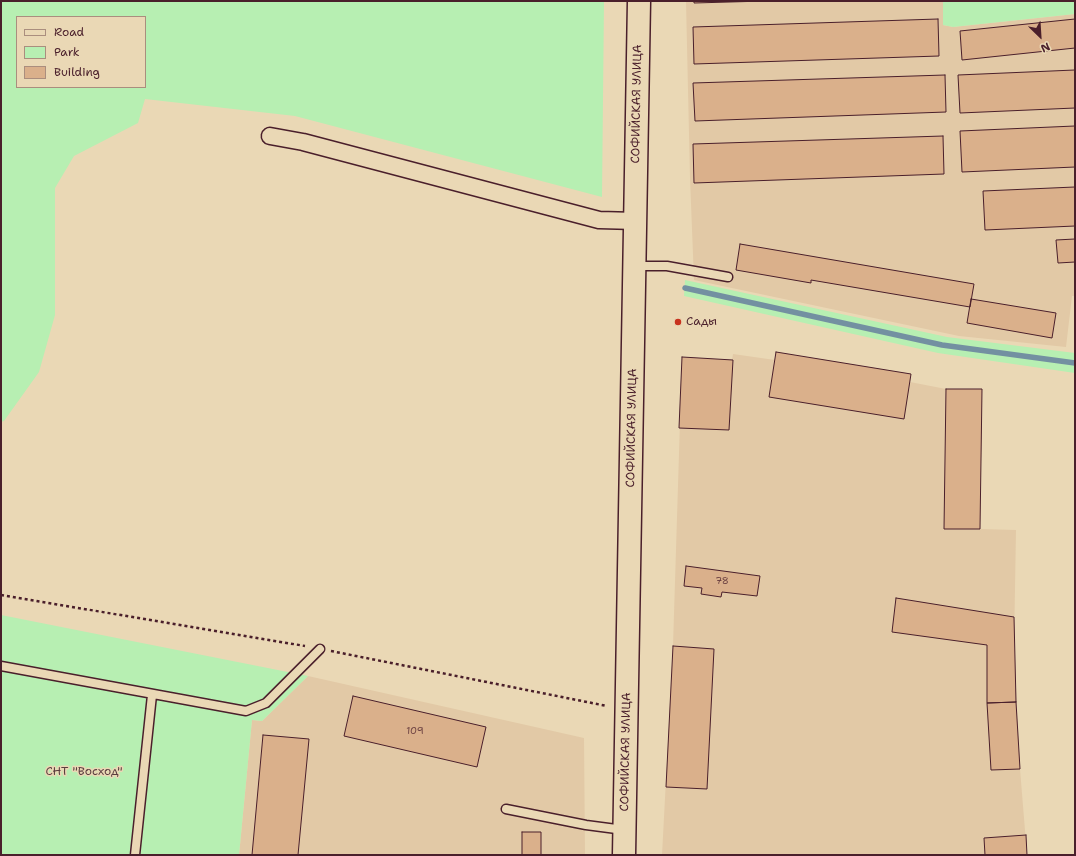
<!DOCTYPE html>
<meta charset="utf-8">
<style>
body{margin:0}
#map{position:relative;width:1076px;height:856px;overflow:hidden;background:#ead8b5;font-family:"Shantell Sans",sans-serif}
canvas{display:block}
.frame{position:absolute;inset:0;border:2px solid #4a1f2b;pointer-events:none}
.legend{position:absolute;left:16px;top:16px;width:130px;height:72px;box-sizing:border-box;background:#ead8b5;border:1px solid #aa8e7e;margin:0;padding:5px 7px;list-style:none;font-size:12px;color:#4a1f2b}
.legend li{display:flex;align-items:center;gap:8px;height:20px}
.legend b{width:20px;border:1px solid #aa8e7e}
.north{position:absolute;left:1020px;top:16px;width:40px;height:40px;-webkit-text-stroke:3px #ead8b5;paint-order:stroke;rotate:155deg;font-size:11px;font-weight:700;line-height:16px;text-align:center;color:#4a1f2b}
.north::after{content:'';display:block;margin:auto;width:14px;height:18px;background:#4a1f2b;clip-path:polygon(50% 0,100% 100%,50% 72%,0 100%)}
</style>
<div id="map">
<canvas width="1076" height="856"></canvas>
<div class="frame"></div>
<ul class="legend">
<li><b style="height:5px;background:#ead8b5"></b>Road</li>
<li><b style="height:11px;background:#b7efb2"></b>Park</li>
<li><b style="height:11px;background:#dab08b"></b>Building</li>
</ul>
<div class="north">N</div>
</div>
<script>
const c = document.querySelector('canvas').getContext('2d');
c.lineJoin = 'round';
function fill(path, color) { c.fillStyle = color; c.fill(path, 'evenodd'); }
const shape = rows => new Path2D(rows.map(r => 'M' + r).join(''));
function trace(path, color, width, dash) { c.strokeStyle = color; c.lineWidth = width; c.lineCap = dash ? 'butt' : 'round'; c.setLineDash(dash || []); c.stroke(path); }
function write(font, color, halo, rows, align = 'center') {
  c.font = font + ' "Shantell Sans",sans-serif'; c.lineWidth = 3; c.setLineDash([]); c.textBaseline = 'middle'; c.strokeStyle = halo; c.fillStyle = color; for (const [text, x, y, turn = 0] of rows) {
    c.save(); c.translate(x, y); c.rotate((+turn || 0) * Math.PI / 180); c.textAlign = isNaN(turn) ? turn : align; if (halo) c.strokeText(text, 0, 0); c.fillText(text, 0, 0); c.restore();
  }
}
fill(shape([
 [686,1,943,1,943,25,953,27,1075,14,1075,296,1072,296,1066,347,959,336,694,280,690,178],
 [776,352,911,374,910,382,946,389,982,389,980,529,1016,530,1014,647,1020,769,1027,855,662,855,673,646,682,357,732,360,733,354,775,360],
 [308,676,584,738,585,855,239,855,252,720,262,721]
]), '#e2c9a6');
fill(shape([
 [1,1,604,1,602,197,295,116,145,99,138,123,74,156,55,188,55,315,39,372,4,421,1,422],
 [17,17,145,17,145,87,17,87],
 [943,1,1075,1,1075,14,953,27,943,25],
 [685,280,947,337,1075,353,1075,373,938,353,684,296],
 [1,615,308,676,262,721,252,720,239,855,1,855]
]), '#b7efb2');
trace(shape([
 [685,288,942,345,1075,363]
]), '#7390a1', 5.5);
const building = shape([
 [694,1,765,1,694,3,694,1],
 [938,19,939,56,694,64,693,27,938,19],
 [1075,19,1075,48,962,60,960,31,1075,19],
 [1075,70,1075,108,960,113,958,75,1075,70],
 [945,75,946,112,695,121,693,83,945,75],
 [1075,126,1075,167,962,172,960,131,1075,126],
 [943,136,944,174,694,183,693,144,943,136],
 [1075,187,1075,226,985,230,983,191,1075,187],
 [1075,239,1075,262,1058,263,1056,240,1075,239],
 [740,244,974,284,970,307,811,280,811,283,736,270,740,244],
 [971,299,1056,313,1052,338,967,323,971,299],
 [776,352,911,374,904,419,769,397,776,352],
 [682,357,733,360,729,430,679,428,682,357],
 [946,389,982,389,980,529,944,529,946,389],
 [686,566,760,576,757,596,722,592,721,597,701,594,702,588,684,586,686,566],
 [896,598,1014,617,1016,702,987,703,987,645,892,632,896,598],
 [673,646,714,649,707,789,666,787,673,646],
 [353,696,486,727,477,767,344,736,353,696],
 [1016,702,1020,769,991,770,987,703,1016,702],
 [263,735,309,739,298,855,252,855,263,735],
 [522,832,541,832,541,855,522,855,522,832],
 [1026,835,1027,855,985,855,984,838,1026,835]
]);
fill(building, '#dab08b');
trace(building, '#4a1f2b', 1);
const lane = shape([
 [636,266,667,266,728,277],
 [1,666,246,711,266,703,320,649],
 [506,809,586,825,624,830],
 [135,855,152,695]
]);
const street = shape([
 [270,136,303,142,599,220,636,221]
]);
const secondary = shape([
 [624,855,639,1]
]);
trace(lane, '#4a1f2b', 11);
trace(street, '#4a1f2b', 19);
trace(secondary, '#4a1f2b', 25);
trace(shape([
 [1,595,305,646],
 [331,651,607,706]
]), '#4a1f2b', 2.5, [3, 3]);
trace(lane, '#ead8b5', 8);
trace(street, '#ead8b5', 16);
trace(secondary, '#ead8b5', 22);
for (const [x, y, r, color] of [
 [678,322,4,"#c8321e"]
]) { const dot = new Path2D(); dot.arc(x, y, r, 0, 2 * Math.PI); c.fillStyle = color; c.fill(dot); trace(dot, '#ead8b5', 1.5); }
write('10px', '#6e4343', null, [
 ["78",722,581],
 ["109",415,731]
]);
write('12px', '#4a1f2b', '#ead8b5', [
 ["СОФИЙСКАЯ УЛИЦА",637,104,-89],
 ["СОФИЙСКАЯ УЛИЦА",632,428,-89],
 ["СОФИЙСКАЯ УЛИЦА",626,752,-89]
]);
write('12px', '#4a1f2b', '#ead8b5', [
 ["Сады",686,322]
], 'left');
write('12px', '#5a3e3f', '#ead8b5', [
 ["СНТ \"Восход\"",84,772]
]);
</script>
